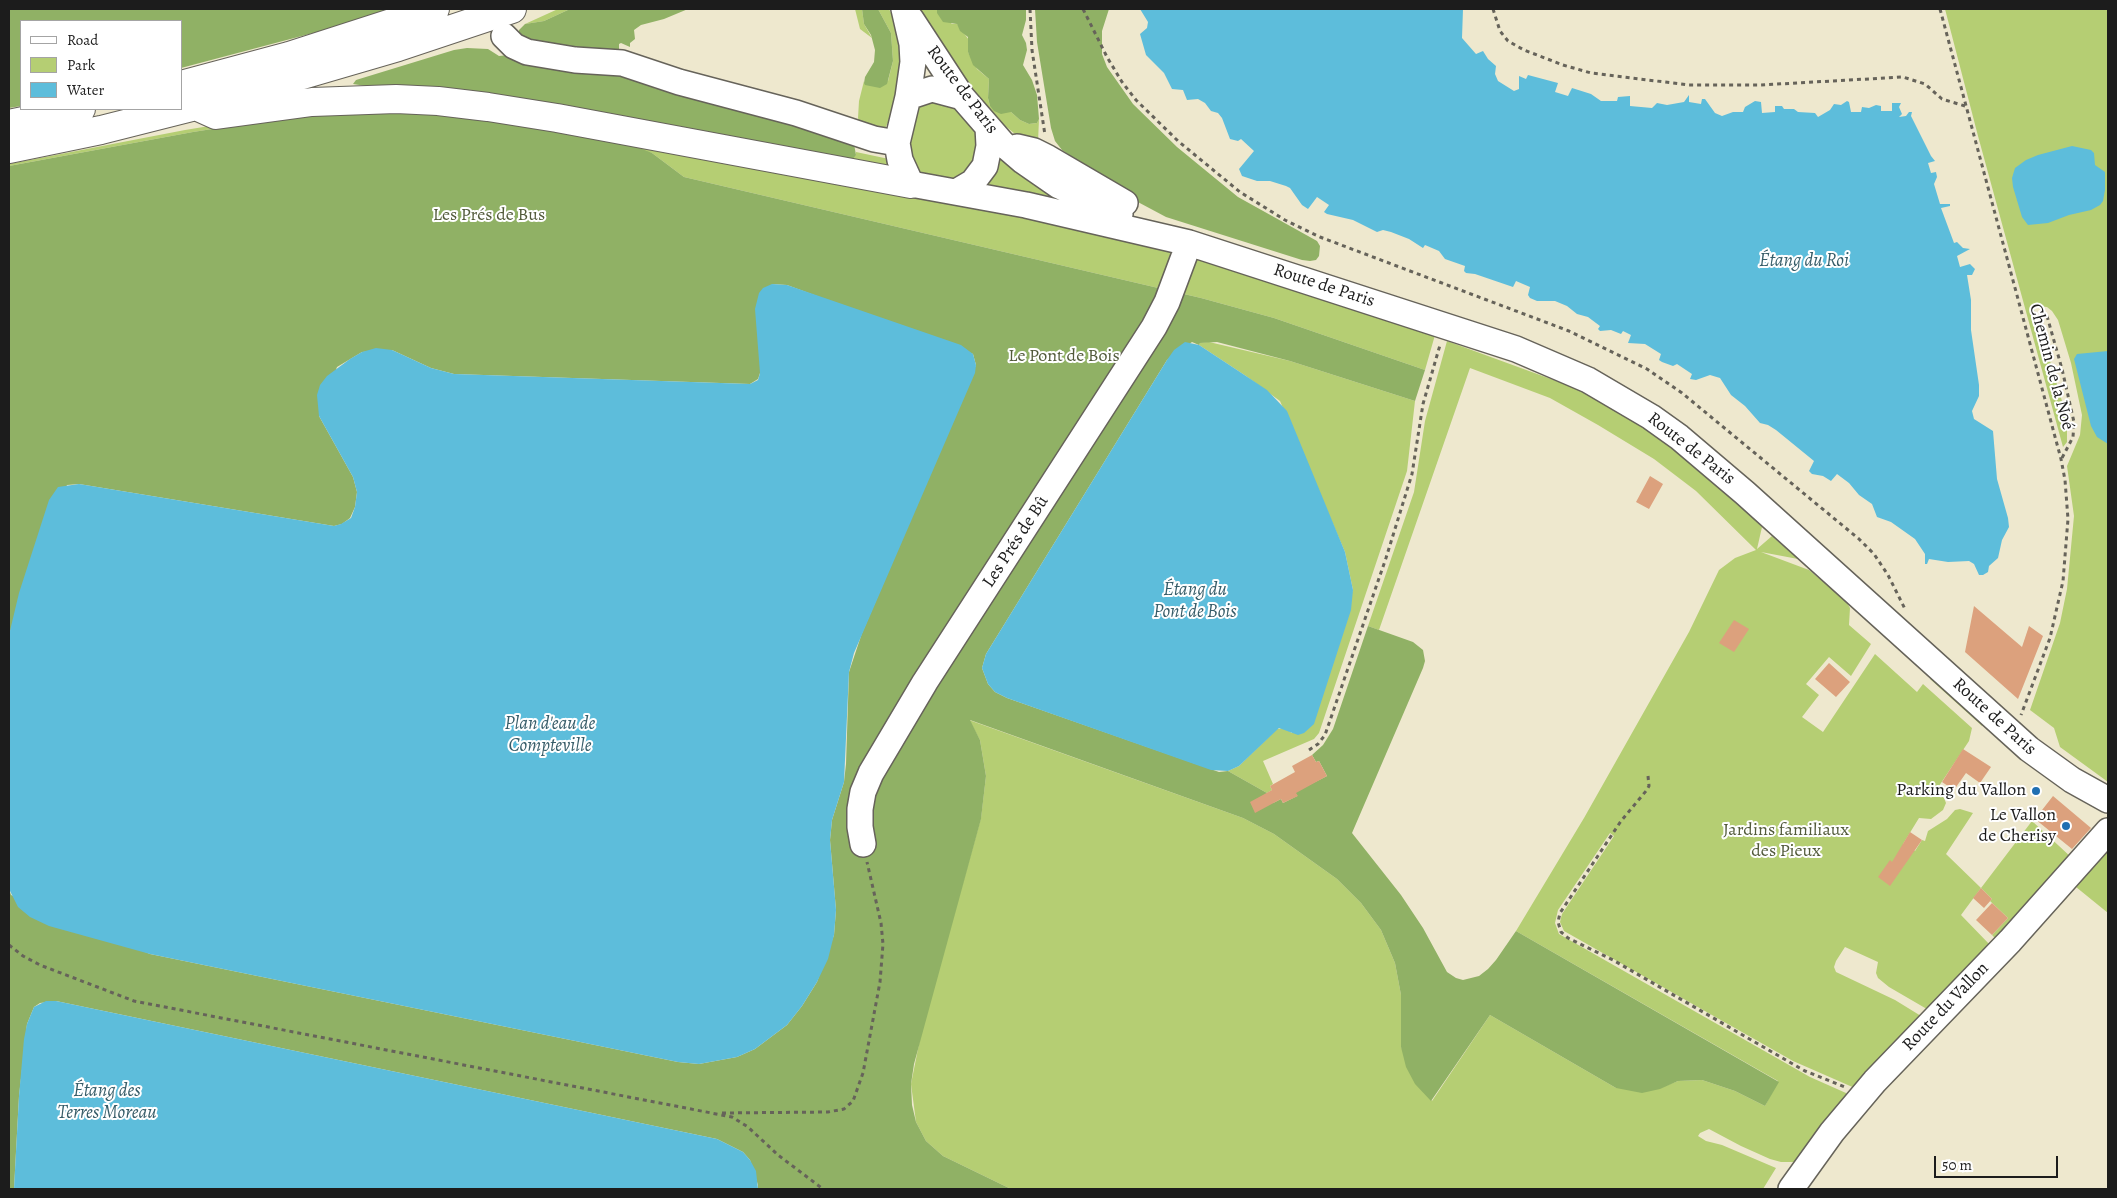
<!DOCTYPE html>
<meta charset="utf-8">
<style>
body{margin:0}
#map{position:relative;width:2117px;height:1198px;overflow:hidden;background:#eee8ce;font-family:Alegreya,serif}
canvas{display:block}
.frame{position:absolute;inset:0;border:10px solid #1c1c1c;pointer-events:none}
.legend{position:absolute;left:20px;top:20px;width:162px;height:90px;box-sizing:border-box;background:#fff;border:1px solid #a4a4a4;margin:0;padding:6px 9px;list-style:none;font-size:15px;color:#1c1c1c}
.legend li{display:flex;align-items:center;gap:10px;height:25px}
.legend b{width:25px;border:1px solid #a4a4a4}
.scale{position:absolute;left:1934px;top:1156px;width:124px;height:22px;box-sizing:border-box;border:2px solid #1c1c1c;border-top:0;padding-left:6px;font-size:15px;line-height:18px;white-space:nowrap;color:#1c1c1c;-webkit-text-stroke:4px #fff;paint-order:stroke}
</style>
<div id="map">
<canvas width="2117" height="1198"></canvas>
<div class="frame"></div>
<ul class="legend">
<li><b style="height:6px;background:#fff"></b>Road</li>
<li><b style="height:14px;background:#b5ce73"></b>Park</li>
<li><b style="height:14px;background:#5dbddb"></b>Water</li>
</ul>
<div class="scale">50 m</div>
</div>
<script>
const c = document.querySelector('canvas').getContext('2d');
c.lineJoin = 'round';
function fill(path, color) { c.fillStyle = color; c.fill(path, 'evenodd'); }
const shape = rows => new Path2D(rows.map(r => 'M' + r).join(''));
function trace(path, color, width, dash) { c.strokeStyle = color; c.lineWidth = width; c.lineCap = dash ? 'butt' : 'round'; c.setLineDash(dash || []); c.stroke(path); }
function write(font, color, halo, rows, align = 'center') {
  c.font = font + ' Alegreya,serif'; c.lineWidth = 4; c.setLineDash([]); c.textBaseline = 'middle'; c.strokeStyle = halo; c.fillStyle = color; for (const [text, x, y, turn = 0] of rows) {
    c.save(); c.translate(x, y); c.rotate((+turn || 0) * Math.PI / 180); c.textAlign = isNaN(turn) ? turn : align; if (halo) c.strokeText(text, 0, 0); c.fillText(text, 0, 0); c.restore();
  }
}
fill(shape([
 [558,9,570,9,544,21,525,24],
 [855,9,862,9,864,24,872,38,860,29],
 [878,9,889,9,896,23,904,56,891,117,884,130,860,125,858,118,859,101,864,81,864,83,888,81,893,61,891,33],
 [920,9,937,9,938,13,952,24,957,24,969,40,968,52,977,69,989,79,988,98,990,106,1011,112,1020,120,1029,124,1037,123,1039,119,1038,142,1020,138,988,112,941,46],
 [1945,9,2108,9,2108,782,2060,747,2054,728,2030,710,2060,623,2067,589,2074,516,2067,466,2080,435,2082,415,2071,363,2058,320,2052,311,2047,307,2038,306,2035,308,2033,317,2048,354,2067,418,2067,442,2063,447,1978,136],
 [930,96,969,115,983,148,964,180,927,181,907,161,911,107],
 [425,110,1027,213,1133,240,1251,274,1435,335,1425,370,1274,318,1201,298,684,177,652,153,360,112,282,118,193,132,9,166,9,164,185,130,289,113],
 [996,149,1089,208,976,190],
 [856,152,889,159,894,169,840,162,856,155],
 [1447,341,1570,386,1618,410,1656,434,1729,495,1762,527,1757,549,1772,536,1798,559,1761,552,1809,570,1846,601,1850,608,1849,625,1871,644,1851,676,1829,657,1806,684,1819,695,1802,717,1823,732,1875,654,1917,692,1923,684,1972,728,1969,741,1937,789,1937,793,1944,798,1946,803,1943,810,1931,819,1919,818,1903,844,1915,851,1922,840,1925,841,1928,831,1947,819,1955,810,1960,809,1973,813,1946,854,1981,888,2032,821,2072,858,1997,940,1992,935,2008,918,1990,901,1992,899,1981,888,1961,915,1991,946,1932,1012,1889,987,1878,978,1876,973,1878,962,1845,947,1836,961,1834,967,1836,972,1895,1000,1921,1016,1857,1089,1793,1061,1564,931,1560,922,1562,914,1614,836,1610,833,1558,910,1555,923,1559,934,1810,1077,1846,1093,1847,1097,1797,1162,1781,1162,1770,1159,1741,1146,1709,1129,1700,1133,1698,1136,1706,1141,1722,1145,1776,1168,1763,1189,1011,1189,943,1156,926,1141,916,1122,911,1084,922,1029,981,818,986,776,980,740,969,720,1243,818,1274,834,1337,879,1361,903,1381,930,1395,963,1401,995,1401,1047,1432,1101,1490,1015,1616,1088,1660,1088,1678,1081,1702,1080,1735,1091,1765,1106,1778,1081,1516,931,1584,818,1689,632,1719,570,1735,558,1756,550,1696,491,1654,459,1598,425,1550,398,1470,368,1379,630,1368,626,1414,492,1425,421],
 [1209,342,1290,361,1415,401,1407,471,1319,733,1314,739,1263,761,1273,784,1270,786,1272,790,1267,793,1228,771,1239,766,1277,729,1284,728,1292,733,1353,590,1345,552,1280,401,1246,376,1199,345,1200,343],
 [1932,678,1983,723,1982,726,1930,679],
 [2108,846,2108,913,2076,887]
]), '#b5ce73');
fill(shape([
 [9,9,388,9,332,28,181,68,181,21,21,21,21,106,9,108],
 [570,9,688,9,664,19,641,25,634,30,635,39,630,43,630,47,621,43,619,44,619,51,564,55,519,36,519,30,525,24,544,21],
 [862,9,878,9,891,33,893,61,887,84,880,88,865,85,864,83,865,77,874,62,875,50,871,35,864,24],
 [937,9,1026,9,1026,20,1022,35,1026,43,1027,50,1023,65,1032,80,1037,95,1039,119,1037,123,1029,124,1020,120,1011,112,1001,114,994,111,990,106,988,98,989,79,973,65,968,52,968,37,960,31,957,24,943,22,937,13],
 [1035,9,1109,9,1102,31,1102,54,1107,67,1133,104,1177,147,1238,197,1317,241,1320,246,1319,256,1316,260,1310,261,1302,260,1166,217,1136,201,1062,150,1055,141,1051,128,1037,42],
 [467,48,488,49,499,56,518,54,613,65,656,89,668,89,725,107,734,104,763,114,766,119,776,115,854,144,856,155,851,161,353,84,356,80,454,50],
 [360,112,421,112,503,122,637,147,652,153,684,177,1201,298,1274,318,1425,370,1415,401,1290,361,1217,342,1200,343,1199,345,1192,342,1167,360,986,654,982,668,988,684,995,692,1007,698,1219,772,1228,771,1267,793,1273,803,1281,799,1283,803,1297,796,1295,792,1327,776,1319,761,1316,762,1312,755,1323,745,1333,729,1368,626,1413,642,1423,650,1425,661,1423,668,1352,833,1401,895,1423,928,1447,972,1456,978,1463,980,1479,976,1488,969,1496,960,1516,931,1779,1082,1765,1106,1735,1091,1702,1080,1678,1081,1660,1089,1642,1093,1616,1088,1490,1015,1431,1101,1415,1084,1406,1067,1401,1047,1401,995,1395,963,1381,930,1361,903,1337,879,1274,834,1243,818,970,720,980,740,986,776,981,819,914,1064,911,1084,912,1105,916,1122,926,1141,943,1156,1011,1189,758,1189,758,1185,750,1160,743,1152,717,1139,56,1001,40,1003,34,1007,27,1024,19,1096,14,1189,9,1189,9,889,11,895,150,954,678,1062,699,1064,737,1057,755,1049,787,1025,802,1006,817,982,834,935,836,910,830,840,832,820,844,782,846,764,849,672,862,633,976,365,973,354,787,285,772,284,760,373,758,379,750,384,454,374,431,368,392,350,362,352,337,367,319,416,353,477,357,492,355,507,350,518,342,524,334,526,79,484,67,485,9,635,9,166,193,132,282,118]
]), '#90b165');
fill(shape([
 [1140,9,1463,9,1462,38,1476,54,1483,51,1488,59,1496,66,1495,74,1498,81,1514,91,1519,89,1519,76,1526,79,1528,75,1558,83,1555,92,1568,96,1572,88,1591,94,1601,101,1617,101,1618,97,1630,96,1630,106,1652,108,1657,103,1667,105,1684,102,1689,95,1689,102,1701,104,1702,99,1705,99,1715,113,1722,116,1733,112,1743,112,1745,107,1755,101,1761,102,1762,113,1775,112,1775,106,1782,106,1784,109,1794,109,1798,112,1815,113,1818,117,1830,110,1834,104,1841,105,1847,101,1849,102,1851,112,1861,112,1862,107,1869,108,1876,105,1881,106,1881,111,1892,111,1892,103,1901,103,1899,107,1902,114,1899,117,1906,116,1909,112,1912,112,1911,116,1931,156,1935,161,1928,163,1931,173,1936,172,1937,177,1934,184,1940,204,1950,204,1950,206,1941,208,1954,243,1957,242,1963,248,1970,249,1957,256,1960,267,1970,264,1975,269,1972,275,1967,275,1971,300,1971,330,1979,385,1979,396,1972,411,1974,419,1993,431,1997,479,2008,518,2009,527,2002,540,1998,558,1989,566,1988,572,1983,575,1979,575,1974,564,1969,561,1948,562,1929,559,1927,564,1925,564,1925,554,1915,539,1891,522,1877,517,1872,504,1859,495,1849,483,1837,474,1831,481,1823,476,1812,474,1809,471,1814,461,1776,430,1768,425,1760,423,1745,406,1731,395,1720,378,1710,375,1696,380,1690,379,1692,374,1677,364,1673,366,1662,362,1659,360,1661,354,1645,344,1628,343,1631,335,1623,331,1621,334,1611,330,1600,331,1598,329,1600,326,1588,317,1577,314,1567,306,1555,301,1537,301,1530,298,1528,295,1530,287,1516,281,1513,287,1475,274,1466,273,1464,271,1465,266,1445,259,1439,251,1425,245,1423,248,1409,239,1391,232,1383,230,1377,232,1353,220,1327,214,1324,212,1329,205,1317,197,1308,209,1302,205,1290,188,1286,186,1270,181,1257,181,1242,176,1239,169,1254,151,1241,139,1238,141,1230,139,1222,118,1218,113,1211,111,1205,103,1198,99,1187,100,1183,90,1172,89,1164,73,1146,55,1140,34,1147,28,1148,22],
 [2072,146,2091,150,2094,153,2095,165,2105,172,2105,190,2103,201,2100,205,2091,210,2069,215,2048,223,2028,225,2022,217,2013,187,2012,178,2015,168,2026,160,2038,155],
 [772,284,787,285,961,345,973,354,976,365,975,373,854,653,849,672,844,782,832,820,830,840,836,910,834,935,828,959,817,982,802,1006,787,1025,755,1049,737,1057,699,1064,678,1062,150,954,49,926,30,917,18,907,9,889,9,635,19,593,49,500,58,487,79,484,334,526,341,524,351,518,355,507,357,492,353,477,319,416,317,395,320,385,327,376,350,359,362,352,376,348,392,350,431,368,454,374,750,384,758,380,760,373,755,309,759,293,763,288],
 [1185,342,1199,345,1243,374,1267,390,1287,411,1345,552,1353,590,1351,610,1314,724,1304,733,1298,735,1279,728,1239,766,1228,771,1211,770,1007,698,995,692,988,684,982,668,986,654,1167,360,1174,350],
 [2108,351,2108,444,2097,437,2091,426,2074,359,2077,354],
 [46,1001,56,1001,717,1139,743,1152,750,1160,756,1171,758,1189,14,1189,19,1096,24,1039,27,1024,34,1007]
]), '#5dbddb');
fill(shape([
 [1650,476,1663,484,1649,509,1636,502],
 [1974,606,2022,647,2029,626,2043,636,2018,699,1965,652],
 [1734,620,1749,629,1734,652,1719,643],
 [1829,663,1850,682,1836,697,1815,679],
 [1963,749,1991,767,1980,783,1966,773,1954,790,1942,782],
 [1312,755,1316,762,1319,761,1327,776,1296,793,1298,796,1283,803,1281,799,1255,813,1250,802,1272,790,1270,786,1295,772,1292,766],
 [2053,796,2091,828,2072,849,2035,819],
 [1910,832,1922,840,1890,886,1878,877,1890,860,1892,862],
 [1981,888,1992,899,1984,908,1973,898],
 [1992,903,2008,918,1992,935,1976,920]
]), '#dca17d');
const minor = shape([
 [904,9,912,44,913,62,908,97,897,143,900,160,911,184,1026,205,1189,243,1516,349,1588,380,1651,417,1679,437,1745,493,2029,749,2072,780,2108,800],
 [911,19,962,97,1002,143,1023,161,1059,186,1120,214],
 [504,36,514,46,527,52,575,60,622,63,679,82,796,113,874,139,897,143],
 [908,97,932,89,962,97],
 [1017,147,1034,151,1048,158,1125,203],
 [956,192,973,182,985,166,989,146,988,127],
 [863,844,860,827,860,809,863,792,871,773,925,682,1154,327,1167,302,1189,243],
 [1791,1189,1832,1132,1875,1081,2010,941,2108,831]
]);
const highway = shape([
 [181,85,289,56,435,9],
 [196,106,216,115,312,102,396,99,438,101,488,107,557,118,911,184],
 [9,124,81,109],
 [9,149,101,130,196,106,398,47,512,9]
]);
trace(minor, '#66635a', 28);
trace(highway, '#66635a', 30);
trace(shape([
 [1030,9,1032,50,1045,135],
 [1083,9,1107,57,1122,82,1136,100,1178,141,1240,192,1285,220,1320,237,1569,331,1647,369,1682,393,1859,539,1874,554,1888,575,1905,609],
 [1493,9,1500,31,1508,41,1524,50,1563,65,1591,73,1689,85,1761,85,1903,77,1925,84,1942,99,1965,106],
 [1940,9,2061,459,2065,480,2068,519,2063,581,2050,638,2021,715],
 [2047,316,2062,369,2074,422,2073,437,2062,458],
 [1309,750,1318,744,1325,735,1386,558,1412,474,1423,404,1440,345],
 [1648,776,1649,786,1646,791,1621,821,1560,913,1558,922,1561,932,1568,938,1613,960,1805,1071,1845,1087],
 [9,945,23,956,40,965,134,1001,732,1117,748,1127,778,1155,823,1189],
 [722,1113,828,1112,844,1109,853,1101,863,1073,880,982,883,944,881,923,867,862]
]), '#66635a', 3, [4, 4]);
trace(minor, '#fff', 25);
trace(highway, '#fff', 28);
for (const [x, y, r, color] of [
 [2036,791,5,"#1f6fb2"],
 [2066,826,5,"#1f6fb2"]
]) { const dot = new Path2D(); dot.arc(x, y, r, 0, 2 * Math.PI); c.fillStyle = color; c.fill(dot); trace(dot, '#fff', 2); }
write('18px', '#1c1c1c', '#fff', [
 ["Route de Paris",962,90,53],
 ["Route de Paris",1324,286,18],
 ["Chemin de la Noé",2051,367,75],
 ["Route de Paris",1691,449,38],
 ["Les Prés de Bû",1016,542,-57],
 ["Route de Paris",1994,717,42],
 ["Route du Vallon",1946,1007,-46]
]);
write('18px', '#525a3a', '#fff', [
 ["Les Prés de Bus",489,216],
 ["Le Pont de Bois",1064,357],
 ["Jardins familiaux",1786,831],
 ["des Pieux",1786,852]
]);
write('18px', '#1c1c1c', '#fff', [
 ["Parking du Vallon",2026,791],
 ["Le Vallon",2056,816],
 ["de Cherisy",2056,837]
], 'right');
write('italic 19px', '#365c68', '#fff', [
 ["Étang du Roi",1804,261],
 ["Étang du",1195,590],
 ["Pont de Bois",1195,612],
 ["Plan d'eau de",550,724],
 ["Compteville",550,746],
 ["Étang des",107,1091],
 ["Terres Moreau",107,1113]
]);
</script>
